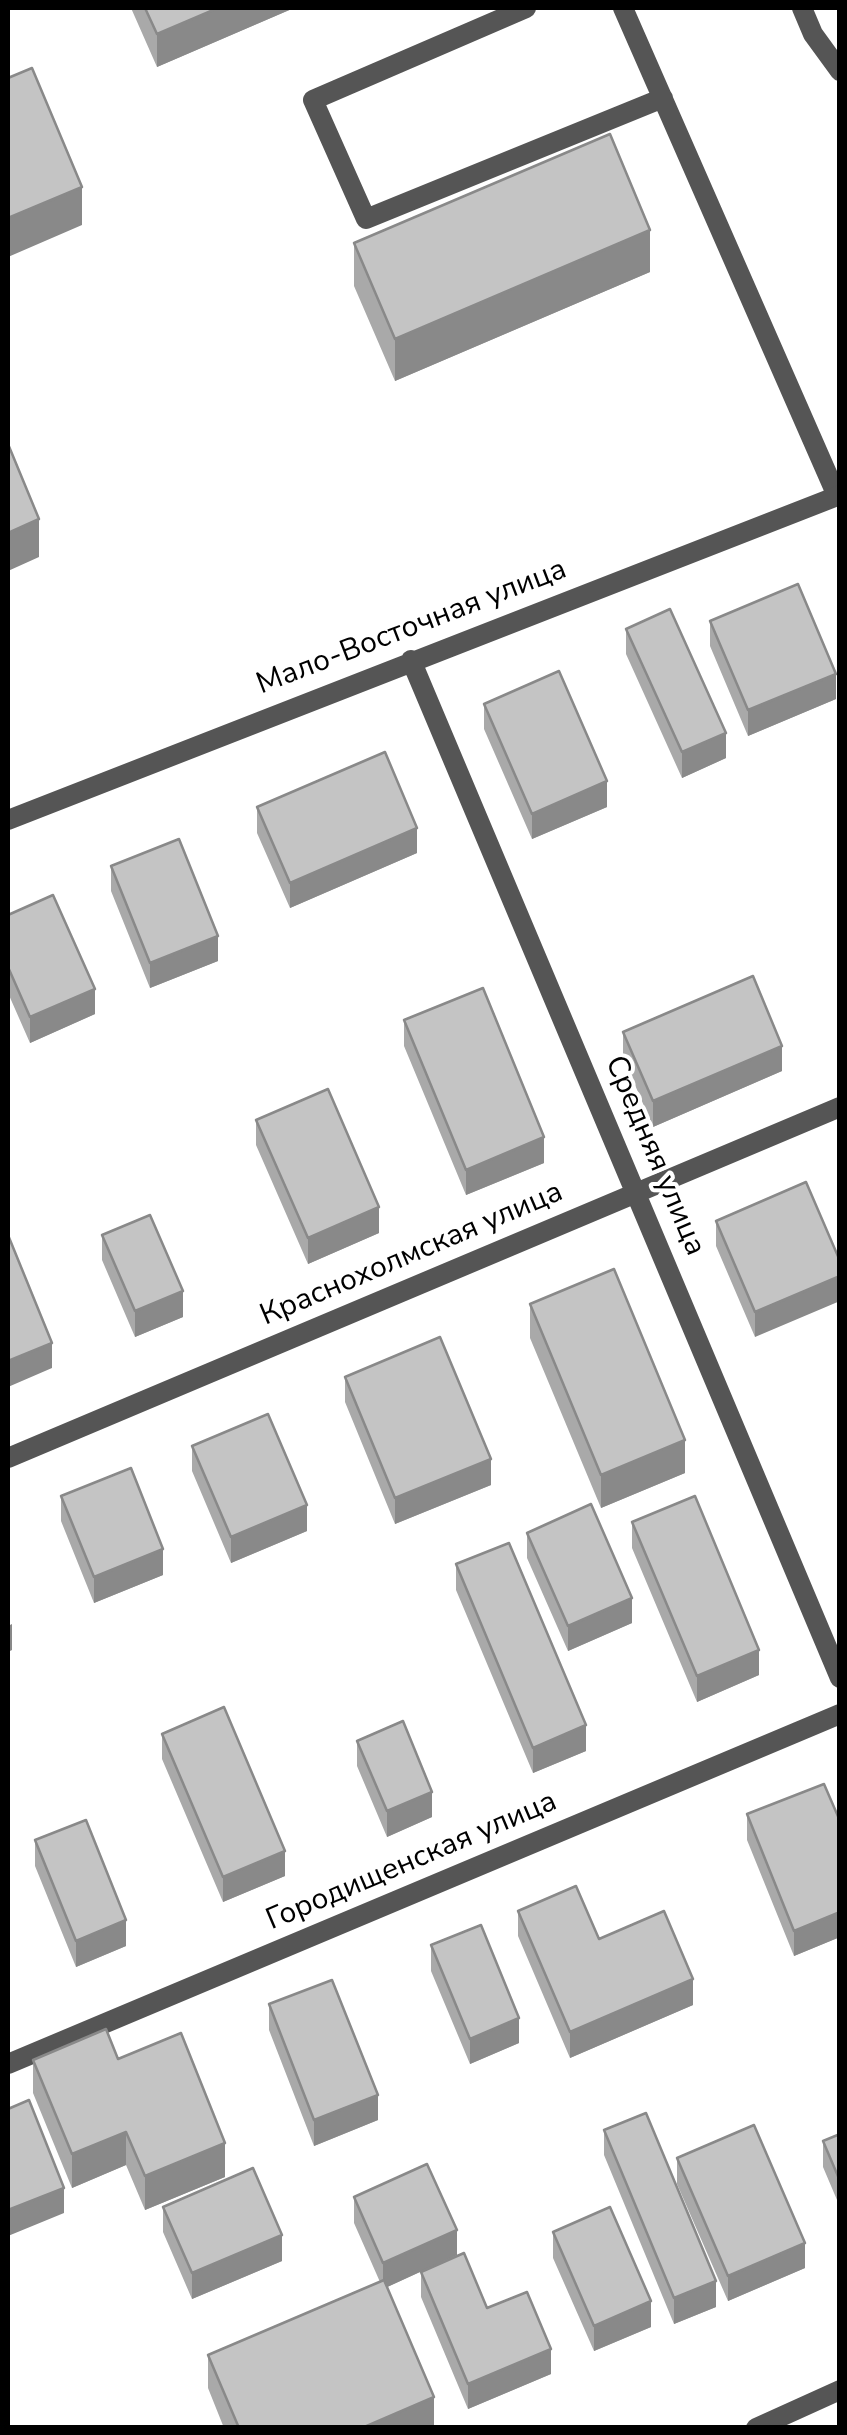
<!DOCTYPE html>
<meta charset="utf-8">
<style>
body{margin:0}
#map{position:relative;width:847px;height:2435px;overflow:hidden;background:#fff;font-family:"Nunito Sans",sans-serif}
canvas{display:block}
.frame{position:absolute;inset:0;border:10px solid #000;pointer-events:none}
</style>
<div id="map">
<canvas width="847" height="2435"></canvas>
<div class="frame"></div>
</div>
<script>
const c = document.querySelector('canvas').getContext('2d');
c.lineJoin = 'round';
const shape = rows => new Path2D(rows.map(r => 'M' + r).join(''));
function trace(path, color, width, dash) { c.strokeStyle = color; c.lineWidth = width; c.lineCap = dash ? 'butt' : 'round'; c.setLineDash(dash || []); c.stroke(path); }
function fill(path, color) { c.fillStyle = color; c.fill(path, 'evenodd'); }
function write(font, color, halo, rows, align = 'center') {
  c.font = font + ' "Nunito Sans",sans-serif'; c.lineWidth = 8; c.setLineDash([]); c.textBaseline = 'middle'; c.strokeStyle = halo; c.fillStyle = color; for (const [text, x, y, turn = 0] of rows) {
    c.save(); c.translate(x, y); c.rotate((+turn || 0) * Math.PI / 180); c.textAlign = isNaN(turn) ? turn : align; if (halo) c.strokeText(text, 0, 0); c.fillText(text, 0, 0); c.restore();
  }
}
trace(shape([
 [526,8,313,100,366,219,663,98],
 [623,8,837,496],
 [802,8,813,34,840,71]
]), '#555', 20);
trace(shape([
 [411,660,840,1678],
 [8,820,840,495],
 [8,1458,840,1107],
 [8,2064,840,1714],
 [756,2428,840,2390]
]), '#555', 20);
fill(shape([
 [131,8,294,8,157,67],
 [354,243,650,272,395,381,354,286],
 [710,621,836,699,748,736,710,646],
 [626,629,726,758,682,778,626,654],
 [484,704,607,807,532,839,484,729],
 [257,807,417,853,290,908,257,833],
 [111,866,218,961,150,988,111,891],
 [8,915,95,1014,30,1043,8,993],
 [404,1020,544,1163,466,1195,404,1046],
 [623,1032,782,1071,653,1127,623,1057],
 [256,1120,379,1233,308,1264,256,1145],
 [806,1182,755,1337,716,1246,716,1221],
 [102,1235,183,1317,135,1337,102,1260],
 [530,1304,685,1473,601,1508,530,1338],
 [345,1377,491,1485,395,1524,345,1402],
 [192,1446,307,1531,231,1563,192,1471],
 [61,1496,163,1575,94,1603,61,1521],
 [632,1522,759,1675,697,1702,632,1548],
 [527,1533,632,1623,568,1651,527,1558],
 [456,1564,586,1751,533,1773,456,1590],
 [162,1734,285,1876,223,1902,162,1759],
 [357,1741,432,1817,387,1837,357,1766],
 [747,1814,840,1821,840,1937,794,1956,747,1840],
 [35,1840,126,1946,76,1967,35,1866],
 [518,1911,599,1939,693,2005,570,2058,518,1936],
 [431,1945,519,2043,470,2064,431,1971],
 [269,2004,378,2120,314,2146,269,2030],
 [118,2059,225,2177,145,2210,126,2165,72,2188,33,2093,33,2060],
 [604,2130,716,2307,674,2324,604,2155],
 [840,2134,840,2207,823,2167,823,2141],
 [677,2158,805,2268,728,2301,677,2184],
 [354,2197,457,2255,387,2287,434,2428,224,2428,208,2388,208,2355,380,2282,354,2223],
 [163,2207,282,2261,192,2299,163,2232],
 [553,2232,651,2327,594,2351,553,2258],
 [421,2272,487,2308,551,2374,468,2409,421,2297]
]), '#a9a9a9');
fill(shape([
 [218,8,294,8,157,67,157,34],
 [82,187,82,225,8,257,8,218],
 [650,230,650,272,395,381,395,339],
 [39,519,39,557,8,571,8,533],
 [836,674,836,699,748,736,748,710],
 [726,733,726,758,682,778,682,752],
 [607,781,607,807,532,839,532,814],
 [417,828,417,853,290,908,290,883],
 [218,936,218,961,150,988,150,963],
 [95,989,95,1014,30,1043,30,1017],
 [782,1046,782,1071,653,1127,653,1101],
 [544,1137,544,1163,466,1195,466,1170],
 [379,1207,379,1233,308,1264,308,1238],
 [840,1276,840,1301,755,1337,755,1312],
 [183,1291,183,1317,135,1337,135,1311],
 [52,1343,52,1368,8,1387,8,1361],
 [685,1440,685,1473,601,1508,601,1475],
 [491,1459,491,1485,395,1524,395,1498],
 [307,1505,307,1531,231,1563,231,1537],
 [163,1549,163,1575,94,1603,94,1577],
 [632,1598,632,1623,568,1651,568,1626],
 [12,1624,12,1650,8,1652,8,1626],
 [759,1650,759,1675,697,1702,697,1676],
 [586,1725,586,1751,533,1773,533,1748],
 [432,1792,432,1817,387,1837,387,1811],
 [285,1851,285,1876,223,1902,223,1877],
 [840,1912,840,1937,794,1956,794,1931],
 [126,1920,126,1946,76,1967,76,1941],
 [693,1979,693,2005,570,2058,570,2032],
 [519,2018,519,2043,470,2064,470,2039],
 [378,2095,378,2120,314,2146,314,2120],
 [126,2132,126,2165,72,2188,72,2154],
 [225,2143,225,2177,145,2210,145,2176],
 [64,2188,64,2213,8,2236,8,2210],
 [457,2230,457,2255,383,2289,383,2263],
 [282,2235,282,2261,192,2299,192,2273],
 [805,2243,805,2268,728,2301,728,2276],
 [716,2281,716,2307,674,2324,674,2298],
 [651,2301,651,2327,594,2351,594,2326],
 [551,2349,551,2374,468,2409,468,2384],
 [434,2397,434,2428,362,2428]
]), '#898989');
const building = shape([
 [145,8,218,8,157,34,145,8],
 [32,68,82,187,8,218,8,78,32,68],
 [610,134,650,230,395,339,354,243,610,134],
 [8,444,39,519,8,533,8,444],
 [798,584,836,674,748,710,710,621,798,584],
 [670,609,726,733,682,752,626,629,670,609],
 [559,671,607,781,532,814,484,704,559,671],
 [385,752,417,828,290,883,257,807,385,752],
 [179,839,218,936,150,963,111,866,179,839],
 [53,895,95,989,30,1017,8,967,8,915,53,895],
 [753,976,782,1046,653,1101,623,1032,753,976],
 [483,988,544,1137,466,1170,404,1020,483,988],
 [328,1089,379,1207,308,1238,256,1120,328,1089],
 [806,1182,840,1261,840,1276,755,1312,716,1221,806,1182],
 [150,1215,183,1291,135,1311,102,1235,150,1215],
 [8,1235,52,1343,8,1361,8,1235],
 [614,1269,685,1440,601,1475,530,1304,614,1269],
 [440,1337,491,1459,395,1498,345,1377,440,1337],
 [268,1414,307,1505,231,1537,192,1446,268,1414],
 [131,1468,163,1549,94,1577,61,1496,131,1468],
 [695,1496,759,1650,697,1676,632,1522,695,1496],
 [591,1504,632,1598,568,1626,527,1533,591,1504],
 [509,1543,586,1725,533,1748,456,1564,509,1543],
 [224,1707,285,1851,223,1877,162,1734,224,1707],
 [403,1721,432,1792,387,1811,357,1741,403,1721],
 [824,1784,840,1821,840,1912,794,1931,747,1814,824,1784],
 [86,1820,126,1920,76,1941,35,1840,86,1820],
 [576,1886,599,1939,664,1911,693,1979,570,2032,518,1911,576,1886],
 [481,1925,519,2018,470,2039,431,1945,481,1925],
 [332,1980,378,2095,314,2120,269,2004,332,1980],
 [106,2029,118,2059,181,2033,225,2143,145,2176,126,2132,72,2154,33,2060,106,2029],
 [29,2100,64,2188,8,2210,8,2109,29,2100],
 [646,2113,716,2281,674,2298,604,2130,646,2113],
 [754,2125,805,2243,728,2276,677,2158,754,2125],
 [840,2134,840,2181,823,2141,840,2134],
 [427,2164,457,2230,383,2263,354,2197,427,2164],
 [253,2168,282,2235,192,2273,163,2207,253,2168],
 [610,2207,651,2301,594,2326,553,2232,610,2207],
 [464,2253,487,2308,527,2292,551,2349,468,2384,421,2272,464,2253],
 [384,2280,434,2397,362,2428,239,2428,208,2355,384,2280]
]);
fill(building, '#c4c4c4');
trace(building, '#898989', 2.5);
write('30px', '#000', '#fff', [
 ["Мало-Восточная улица",412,628,-21],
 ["Средняя улица",654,1156,67],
 ["Краснохолмская улица",412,1255,-23],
 ["Городищенская улица",412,1862,-23]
]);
</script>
